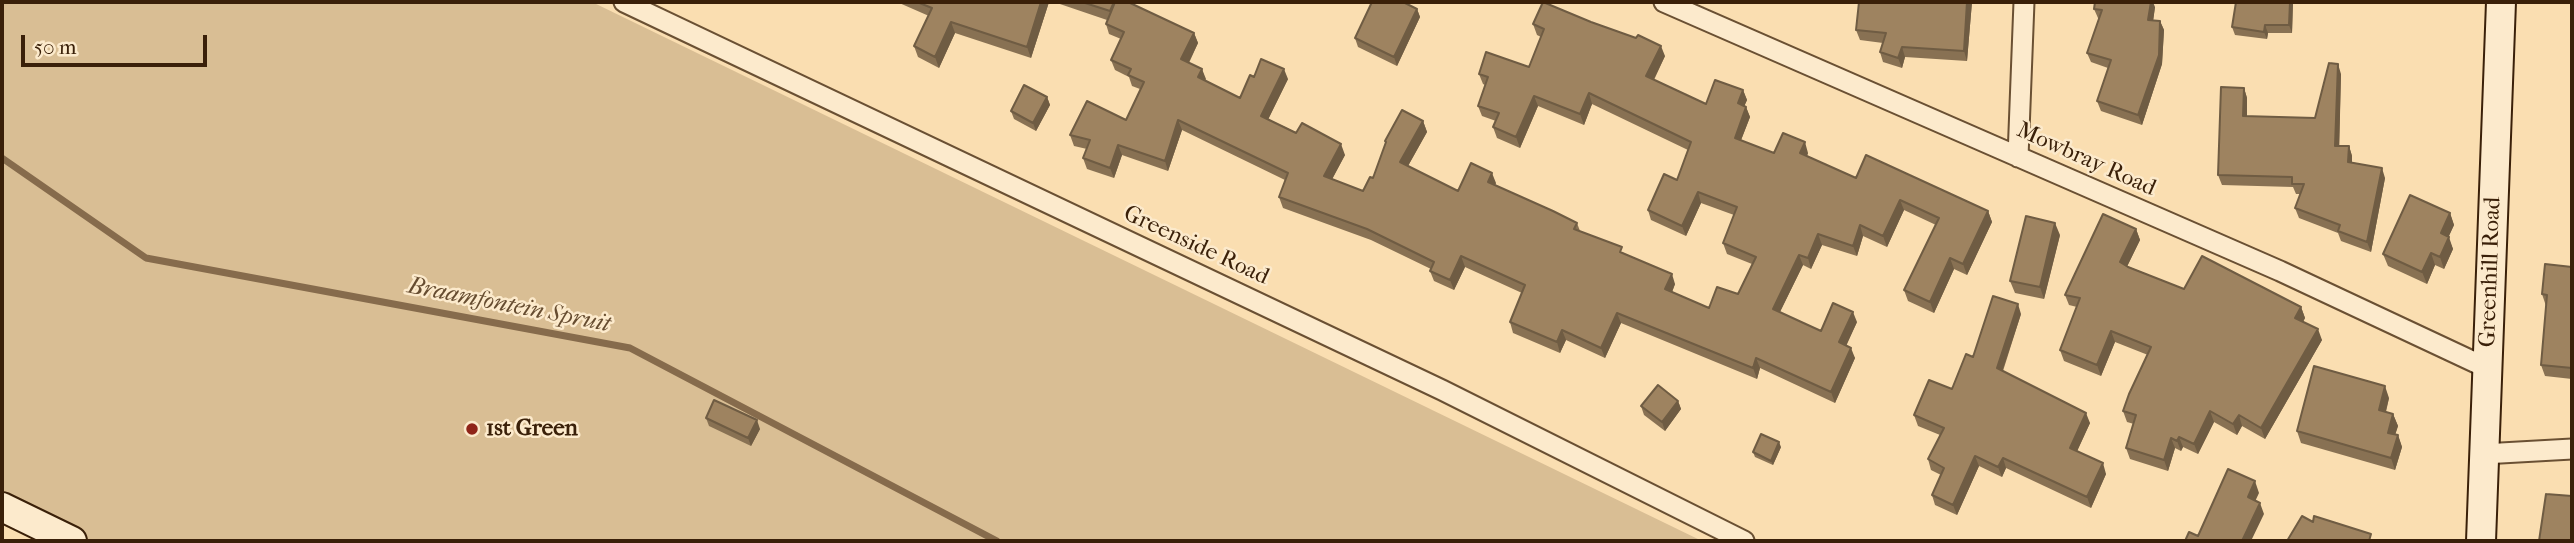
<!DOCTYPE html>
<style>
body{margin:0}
#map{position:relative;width:2574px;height:543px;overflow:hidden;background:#fadeb1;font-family:"IM FELL French Canon",serif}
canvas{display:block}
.frame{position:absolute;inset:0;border:4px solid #3a2009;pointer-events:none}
.scale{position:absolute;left:21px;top:35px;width:186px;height:32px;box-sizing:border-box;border:4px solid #3a2009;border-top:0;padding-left:9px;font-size:21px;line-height:24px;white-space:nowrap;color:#3a2009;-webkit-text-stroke:5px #fceacc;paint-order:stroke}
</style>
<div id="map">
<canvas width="2574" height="543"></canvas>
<div class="frame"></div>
<div class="scale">50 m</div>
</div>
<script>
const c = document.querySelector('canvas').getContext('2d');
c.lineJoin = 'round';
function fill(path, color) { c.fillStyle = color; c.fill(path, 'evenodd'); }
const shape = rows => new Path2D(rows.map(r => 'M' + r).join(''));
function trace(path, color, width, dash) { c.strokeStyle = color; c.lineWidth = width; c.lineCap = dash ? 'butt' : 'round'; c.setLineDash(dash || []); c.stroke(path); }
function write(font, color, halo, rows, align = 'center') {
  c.font = font + ' "IM FELL French Canon",serif'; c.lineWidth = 5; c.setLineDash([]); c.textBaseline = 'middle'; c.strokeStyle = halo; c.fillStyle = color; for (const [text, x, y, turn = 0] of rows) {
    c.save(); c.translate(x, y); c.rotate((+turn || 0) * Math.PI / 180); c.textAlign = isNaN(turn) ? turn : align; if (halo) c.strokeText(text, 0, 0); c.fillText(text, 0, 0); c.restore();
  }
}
fill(shape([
 [2,2,592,2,1702,541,72,541,2,507]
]), '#d9be94');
trace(shape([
 [2,158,146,258,630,348,997,541]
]), '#866b4c', 7);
const street = shape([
 [624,2,1442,390,1744,541],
 [1664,2,2280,271,2487,368],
 [2018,157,2024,2],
 [2483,454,2572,449]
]);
const secondary = shape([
 [2,507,72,541],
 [2481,541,2501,2]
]);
trace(street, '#6a5033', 23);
trace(secondary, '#3a2009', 32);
trace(street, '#fceacc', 19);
trace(secondary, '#fceacc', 28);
fill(shape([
 [897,2,1049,2,1031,58,955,33,939,68,918,57,914,46,929,16],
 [1054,2,1114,2,1115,3,1194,33,1198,43,1189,63,1202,69,1205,80,1240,98,1254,77,1288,79,1268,119,1345,155,1332,179,1363,191,1373,178,1386,144,1385,141,1423,121,1427,132,1408,166,1458,191,1496,183,1495,185,1577,223,1580,231,1624,253,1675,284,1672,292,1709,308,1738,294,1752,264,1727,254,1723,243,1734,215,1701,203,1686,236,1651,220,1648,210,1677,180,1688,150,1592,104,1584,125,1538,106,1520,148,1497,138,1493,127,1496,121,1482,116,1478,106,1485,85,1483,84,1479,74,1529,67,1541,37,1537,35,1533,24,1665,56,1654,80,1706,104,1743,90,1747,100,1744,106,1746,107,1750,117,1741,140,1774,153,1808,153,1807,156,1856,178,1988,211,1992,222,1967,275,1954,269,1934,313,1908,301,1904,290,1936,225,1904,210,1887,247,1863,236,1857,256,1822,245,1811,269,1803,265,1780,312,1821,331,1857,322,1846,345,1855,358,1835,403,1760,368,1757,379,1621,323,1605,358,1566,340,1560,353,1513,333,1510,322,1522,293,1465,267,1454,290,1434,281,1430,271,1431,269,1371,240,1283,208,1279,197,1285,180,1182,130,1168,171,1122,155,1114,178,1087,169,1083,158,1087,149,1074,146,1070,135,1126,120,1140,89,1132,86,1129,77,1115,70,1111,60,1121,39,1109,34,1106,24,1107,20],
 [1859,2,1972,2,1967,61,1905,57,1902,68,1883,62,1880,52,1883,43,1860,40,1856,30],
 [2236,2,2293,2,2292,33,2268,33,2267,39,2235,35,2232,27],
 [2155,7,2153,20,2160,21,2164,30,2162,64,2142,125,2101,111,2097,101,2108,68,2091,62,2087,53,2099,19,2098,18,2094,9],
 [1417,9,1420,17,1397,66,1358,47,1355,38],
 [2341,74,2339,146,2349,146,2352,156,2352,162,2385,178,2371,252,2341,241,2338,233,2299,218,2295,208,2301,194,2296,194,2293,187,2222,185,2218,175,2244,88,2247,98,2247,116,2315,118],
 [1047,97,1050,105,1036,131,1014,119,1011,111],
 [2450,213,2454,225,2448,237,2453,249,2444,269,2435,265,2427,284,2388,266,2383,254],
 [2136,229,2140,240,2127,266,2184,289,2301,307,2305,318,2303,322,2322,340,2265,439,2242,426,2237,435,2214,422,2198,454,2183,447,2181,451,2175,448,2168,471,2130,459,2126,448,2134,424,2127,422,2123,411,2148,355,2115,342,2101,376,2064,361,2060,350,2077,307,2069,305,2065,295],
 [2060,235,2044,299,2015,293,2010,281],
 [2572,267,2572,379,2545,376,2541,365,2546,306,2542,294],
 [2021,314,2003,371,2090,423,2077,451,2106,474,2091,508,2006,468,2002,477,1979,466,1957,515,1935,505,1932,495,1941,475,1931,470,1928,459,1940,435,1918,426,1914,415,1952,389,1973,357],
 [2389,398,2386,412,2393,414,2398,426,2395,435,2398,435,2402,447,2395,470,2301,443,2297,431],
 [1678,401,1681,409,1665,431,1644,415,1641,406],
 [706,418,760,429,751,446,709,426],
 [1781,447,1773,465,1755,457,1753,452]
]), '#887153');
fill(shape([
 [1041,2,1049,2,1031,58,1027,47],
 [1967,2,1972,2,1967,61,1964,51],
 [2151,2,2153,2,2155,7,2152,30,2148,20],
 [2290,2,2293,2,2292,33,2289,25],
 [1417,9,1420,17,1397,66,1394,57],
 [2160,21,2164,30,2162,64,2142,125,2138,115],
 [951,22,955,33,939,68,935,57],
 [2265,25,2268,33,2267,39,2264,32],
 [1194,33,1198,43,1185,70,1181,59],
 [1661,46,1665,56,1650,87,1646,76],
 [1902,47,1905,57,1902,68,1898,58],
 [2338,64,2341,74,2339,156,2335,146],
 [1202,69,1206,79,1202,87,1198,77],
 [1284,69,1288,79,1265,126,1261,116],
 [2244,88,2247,98,2247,126,2243,116],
 [1743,90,1747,100,1741,114,1738,103],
 [1589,93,1592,104,1584,125,1580,114],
 [1534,96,1538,106,1520,148,1516,137],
 [1047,97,1050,105,1036,131,1033,123],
 [1746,107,1750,117,1738,148,1735,138],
 [1178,120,1182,130,1168,171,1165,161],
 [1423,121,1427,132,1404,173,1400,162],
 [1805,142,1808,153,1804,163,1800,153],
 [1341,144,1345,155,1328,187,1324,176],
 [1118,145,1122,155,1114,178,1110,168],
 [2349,146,2352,156,2352,172,2348,162],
 [2382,168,2385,178,2371,252,2367,242],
 [1492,173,1496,183,1492,192,1488,182],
 [1698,192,1701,203,1686,236,1682,226],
 [1900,200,1904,210,1887,247,1883,236],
 [1988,211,1992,222,1967,275,1963,264],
 [2450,213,2454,225,2445,245,2441,233],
 [2055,223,2060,235,2044,299,2040,287],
 [1860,225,1863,236,1857,256,1853,246],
 [2136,229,2140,240,2124,273,2120,262],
 [1818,234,1822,245,1811,269,1808,258],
 [2449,237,2453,249,2444,269,2440,257],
 [2431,253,2435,265,2427,284,2422,272],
 [1799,255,1803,265,1776,320,1773,309],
 [1461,256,1465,267,1454,290,1450,280],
 [1950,258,1954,269,1934,313,1930,302],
 [1672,274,1675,284,1669,300,1665,289],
 [2018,304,2021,314,2000,378,1997,368],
 [2301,307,2305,318,2299,329,2295,318],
 [1853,312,1857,322,1843,353,1839,342],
 [1617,313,1621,323,1605,358,1601,348],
 [2318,329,2322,340,2265,439,2261,428],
 [1562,330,1566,340,1560,353,1557,342],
 [2111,331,2115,342,2101,376,2097,365],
 [1851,348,1855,358,1835,403,1831,392],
 [1756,358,1760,368,1757,379,1753,368],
 [2385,386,2389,398,2383,422,2379,410],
 [1678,401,1681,409,1665,431,1662,422],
 [2210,411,2214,422,2198,454,2194,444],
 [2086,413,2090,423,2074,458,2070,448],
 [2393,414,2398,426,2392,444,2388,433],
 [2239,415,2242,426,2237,435,2233,424],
 [757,420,760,429,751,446,748,438],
 [2398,435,2402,447,2395,470,2391,458],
 [2179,437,2183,447,2181,451,2177,441],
 [2171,438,2175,448,2168,471,2164,460],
 [1779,442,1781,447,1773,465,1771,461],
 [1975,456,1979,466,1957,515,1953,505],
 [2003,458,2006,468,2002,477,1998,467],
 [2103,463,2106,474,2091,508,2087,497],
 [2255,481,2259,493,2252,508,2248,497],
 [2260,503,2264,514,2251,541,2242,541]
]), '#6f5c43');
const building = shape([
 [917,2,1041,2,1027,47,951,22,935,57,914,46,932,8,917,2],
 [1082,2,1114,2,1110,11,1082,2],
 [1115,2,1128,2,1194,33,1181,59,1202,69,1198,77,1240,98,1250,75,1254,77,1261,59,1284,69,1261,116,1296,133,1302,123,1341,144,1324,176,1363,191,1370,177,1373,178,1386,142,1385,141,1402,110,1423,121,1400,162,1458,191,1471,163,1492,173,1488,182,1553,211,1577,223,1574,229,1622,247,1620,252,1672,274,1665,289,1709,308,1717,287,1738,294,1756,257,1723,243,1737,207,1698,192,1682,226,1648,210,1664,174,1677,180,1691,142,1589,93,1580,114,1534,96,1516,137,1493,127,1499,113,1478,106,1488,77,1479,74,1486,52,1529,67,1544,29,1533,24,1543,2,1591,22,1636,38,1638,35,1661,46,1646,76,1706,104,1715,80,1743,90,1738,103,1746,107,1735,138,1774,153,1783,133,1805,142,1800,153,1856,178,1866,155,1988,211,1963,264,1950,258,1930,302,1904,290,1939,218,1900,200,1883,236,1860,225,1853,246,1818,234,1808,258,1799,255,1773,309,1821,331,1833,303,1853,312,1839,342,1851,348,1831,392,1756,358,1753,368,1617,313,1601,348,1562,330,1557,342,1510,322,1525,285,1461,256,1450,280,1430,271,1434,262,1367,229,1279,197,1288,173,1178,120,1165,161,1118,145,1110,168,1083,158,1090,140,1070,135,1087,101,1126,120,1144,82,1128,75,1131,69,1111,60,1124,32,1106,24,1115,2],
 [1372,2,1403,2,1417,9,1394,57,1355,38,1372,2],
 [1859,2,1967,2,1964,51,1902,47,1898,58,1880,52,1886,33,1856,30,1859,2],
 [2095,2,2151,2,2148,20,2160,21,2159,55,2138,115,2097,101,2111,60,2087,53,2102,10,2094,9,2095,2],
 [2236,2,2290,2,2289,25,2265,25,2264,32,2232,27,2236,2],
 [2329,63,2338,64,2335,146,2349,146,2348,162,2382,168,2367,242,2338,231,2340,225,2295,208,2304,184,2292,184,2292,177,2218,175,2221,87,2244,88,2243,116,2315,118,2329,63],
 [1024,85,1047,97,1033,123,1011,111,1024,85],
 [2410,195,2450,213,2441,233,2449,237,2440,257,2431,253,2422,272,2383,254,2410,195],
 [2103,214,2136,229,2120,262,2128,267,2184,289,2202,256,2301,307,2295,318,2318,329,2261,428,2239,415,2233,424,2210,411,2194,444,2179,437,2177,441,2171,438,2164,460,2126,448,2136,415,2123,411,2129,394,2151,347,2111,331,2097,365,2060,350,2080,298,2065,295,2103,214],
 [2026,216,2055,223,2040,287,2010,281,2026,216],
 [2545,264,2572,267,2572,368,2541,365,2547,295,2542,294,2545,264],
 [1993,296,2018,304,1997,368,2086,413,2070,448,2103,463,2087,497,2003,458,1998,467,1975,456,1953,505,1932,495,1944,468,1928,459,1944,428,1914,415,1929,380,1952,389,1966,354,1973,357,1993,296],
 [2314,366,2385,386,2379,410,2393,414,2388,433,2398,435,2391,458,2297,431,2314,366],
 [1658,385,1678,401,1662,422,1641,406,1658,385],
 [714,400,757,420,748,438,706,418,714,400],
 [1761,434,1779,442,1771,461,1753,452,1761,434],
 [2228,469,2255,481,2248,497,2260,503,2242,541,2185,541,2189,532,2198,536,2228,469],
 [2546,494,2572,496,2572,541,2539,541,2546,494],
 [2302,516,2313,522,2314,516,2371,534,2369,541,2287,541,2302,516]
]);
fill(building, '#9e8360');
trace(building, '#6f5c43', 2);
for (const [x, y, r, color] of [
 [472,429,7,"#8f2418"]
]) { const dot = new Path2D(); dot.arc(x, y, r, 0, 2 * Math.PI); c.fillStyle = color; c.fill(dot); trace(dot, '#fceacc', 2.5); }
write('23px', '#3a2009', '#fceacc', [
 ["Mowbray Road",2086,160,24],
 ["Greenside Road",1196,246,25],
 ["Greenhill Road",2491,272,-88]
]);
write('bold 23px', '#3a2009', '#fceacc', [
 ["1st Green",486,429]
], 'left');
write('italic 24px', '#664c30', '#fceacc', [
 ["Braamfontein Spruit",509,306,11]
]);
</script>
